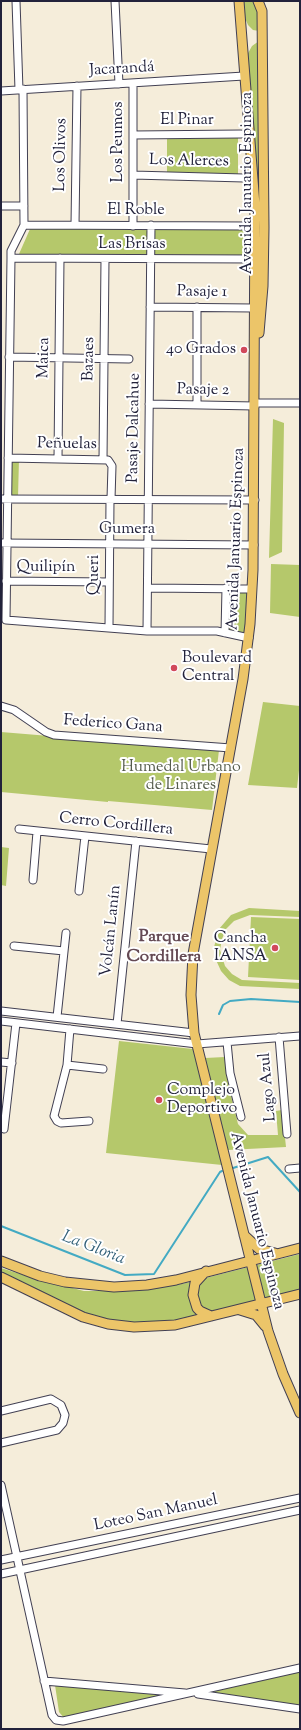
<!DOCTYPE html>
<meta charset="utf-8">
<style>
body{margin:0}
#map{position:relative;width:301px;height:1730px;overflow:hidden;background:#f5edda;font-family:"Sorts Mill Goudy",serif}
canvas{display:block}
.frame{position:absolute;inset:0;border:2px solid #22223b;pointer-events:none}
</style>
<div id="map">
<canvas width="301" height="1730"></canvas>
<div class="frame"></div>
</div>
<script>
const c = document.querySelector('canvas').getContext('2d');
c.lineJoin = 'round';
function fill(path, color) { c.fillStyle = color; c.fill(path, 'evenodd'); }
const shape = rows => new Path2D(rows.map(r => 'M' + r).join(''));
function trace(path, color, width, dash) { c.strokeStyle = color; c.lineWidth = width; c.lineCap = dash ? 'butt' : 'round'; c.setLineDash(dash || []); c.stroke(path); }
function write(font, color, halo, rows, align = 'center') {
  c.font = font + ' "Sorts Mill Goudy",serif'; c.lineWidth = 4; c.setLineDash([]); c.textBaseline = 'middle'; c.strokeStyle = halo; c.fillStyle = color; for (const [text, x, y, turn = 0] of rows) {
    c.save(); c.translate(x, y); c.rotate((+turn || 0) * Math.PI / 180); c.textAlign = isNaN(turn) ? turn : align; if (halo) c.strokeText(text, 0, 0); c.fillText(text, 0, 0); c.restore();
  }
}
fill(shape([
 [243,1,254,1,259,18,259,31,253,30,248,25,245,18],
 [259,41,260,180,257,171,247,55,252,46],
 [238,138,238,174,167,172,167,139],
 [30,229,248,229,248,255,19,254],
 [273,419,284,423,282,552,269,558],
 [19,459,18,497,9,497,10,460],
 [271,564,300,565,300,617,270,613],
 [228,590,250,592,246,636,226,631],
 [263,702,300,706,300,761,297,788,248,785],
 [1,732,219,750,212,810,108,801,108,802,1,792],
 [1,847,9,848,6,886,1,885],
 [249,908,300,911,300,917,250,915,234,921,226,929,222,939,220,950,225,966,232,974,242,980,300,983,300,989,240,986,229,980,221,971,216,960,214,947,219,929,231,915],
 [251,917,300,919,300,980,248,977],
 [119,1041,193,1049,222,1165,106,1153],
 [225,1057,228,1083,238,1124,248,1135,278,1135,276,1111,282,1110,286,1147,228,1150,205,1058],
 [300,1254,300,1291,193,1319,143,1323,112,1320,82,1313,1,1274,1,1268,30,1277,84,1291,129,1291,182,1284],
 [300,1672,300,1705,207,1693],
 [55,1685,177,1694,65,1719,59,1712]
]), '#b5c86b');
trace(shape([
 [219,1014,223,1005,230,1001,251,999,300,1002],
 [233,1168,268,1157,300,1192],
 [1,1226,125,1275,154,1274,220,1172,222,1171]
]), '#43aac3', 2);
const minor = shape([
 [16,1,19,90],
 [115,1,119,84],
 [23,89,24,225,11,251,11,258,6,620,147,631,217,631,249,638],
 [1,91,244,76],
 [133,135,241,134],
 [133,175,244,178],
 [1,206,24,206],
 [24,225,248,226],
 [75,225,77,86],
 [133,226,133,83],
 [11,258,254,259],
 [150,307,253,308],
 [197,307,197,405],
 [9,357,129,359],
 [255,403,300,403],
 [149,404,255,406],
 [8,458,108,460,112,466,111,499],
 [58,459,60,258],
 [103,460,105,259],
 [1,499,255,500],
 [1,543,254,545],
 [6,581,109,582],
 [148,588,252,589],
 [109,627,110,499],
 [147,631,151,225],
 [225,633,226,588],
 [1,706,14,710,46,732,54,735,231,748],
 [19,829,211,849],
 [33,880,37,832],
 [79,891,85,836],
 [14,946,64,951],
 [1,1011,194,1033],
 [57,1017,66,933],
 [1,1021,197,1044,300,1036],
 [117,1024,136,841],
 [70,1029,67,1065,54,1116,57,1121,61,1123,89,1121],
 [279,1037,287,1134],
 [227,1042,230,1073,241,1117],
 [1,1062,12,1063],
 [67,1065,103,1069],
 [4,1129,16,1023],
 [289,1169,300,1168],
 [1,1411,51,1399,61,1405,65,1415,63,1423,57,1430,1,1443],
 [1,1485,52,1715,56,1720,63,1721,300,1668],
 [1,1560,300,1498],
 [1,1574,300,1510],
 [44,1681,185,1693],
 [198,1694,300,1709]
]);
const major = shape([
 [239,1,255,205,253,570,250,624,243,679,193,954,191,995,194,1033,268,1331,283,1374,300,1413],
 [258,1,262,11,264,228,263,286,259,333],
 [244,1235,259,1249,275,1253],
 [1,1261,40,1276,65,1282,114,1287,147,1285,176,1280,300,1248],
 [206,1271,195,1283,193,1295,197,1308,200,1311,211,1316],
 [1,1277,83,1317,108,1324,134,1327,175,1325,300,1294],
 [240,1310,256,1315,265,1326]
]);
trace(minor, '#424053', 9);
trace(major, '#424053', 11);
trace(minor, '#fff', 7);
trace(major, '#ecc569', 9);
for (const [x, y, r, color] of [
 [244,350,4,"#d1495b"],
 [174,668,4,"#d1495b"],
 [275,948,4,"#d1495b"],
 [159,1100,4,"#d1495b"]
]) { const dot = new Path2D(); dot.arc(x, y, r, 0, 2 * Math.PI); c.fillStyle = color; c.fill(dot); trace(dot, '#fff', 1.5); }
write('16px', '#22223b', '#fff', [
 ["Jacarandá",122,70,-3],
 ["El Pinar",187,121],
 ["Los Peumos",119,142,-90],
 ["Los Olivos",62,155,-89],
 ["Los Alerces",189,162,1],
 ["Avenida Januario Espinoza",248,183,-90],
 ["El Roble",136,211],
 ["Las Brisas",132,245],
 ["Pasaje 1",202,293,1],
 ["Maica",45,358,-89],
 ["Bazaes",90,359,-89],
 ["Pasaje 2",203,391,1],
 ["Pasaje Dalcahue",135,428,-89],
 ["Peñuelas",67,445,1],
 ["Gumera",127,530],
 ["Avenida Januario Espinoza",237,539,-88],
 ["Quilipín",46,568],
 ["Queri",95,575,-90],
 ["Federico Gana",113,725,4],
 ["Cerro Cordillera",116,825,6],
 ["Volcán Lanín",112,931,-84],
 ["Lago Azul",269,1087,-95],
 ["Avenida Januario Espinoza",256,1221,76],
 ["Loteo San Manuel",156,1514,-12]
]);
write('16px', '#22223b', '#fff', [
 ["40 Grados",236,350],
 ["Boulevard",182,659,"left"],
 ["Central",182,677,"left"],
 ["Cancha",267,939],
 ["IANSA",267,957],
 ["Complejo",167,1091,"left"],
 ["Deportivo",167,1109,"left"]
], 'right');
write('16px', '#555c4c', '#fff', [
 ["Humedal Urbano",181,768],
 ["de Linares",181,786]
]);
write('bold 17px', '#654a54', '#fff', [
 ["Parque",164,938],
 ["Cordillera",164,958]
]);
write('italic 17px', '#315f78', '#fff', [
 ["La Gloria",93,1249,21]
]);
</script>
